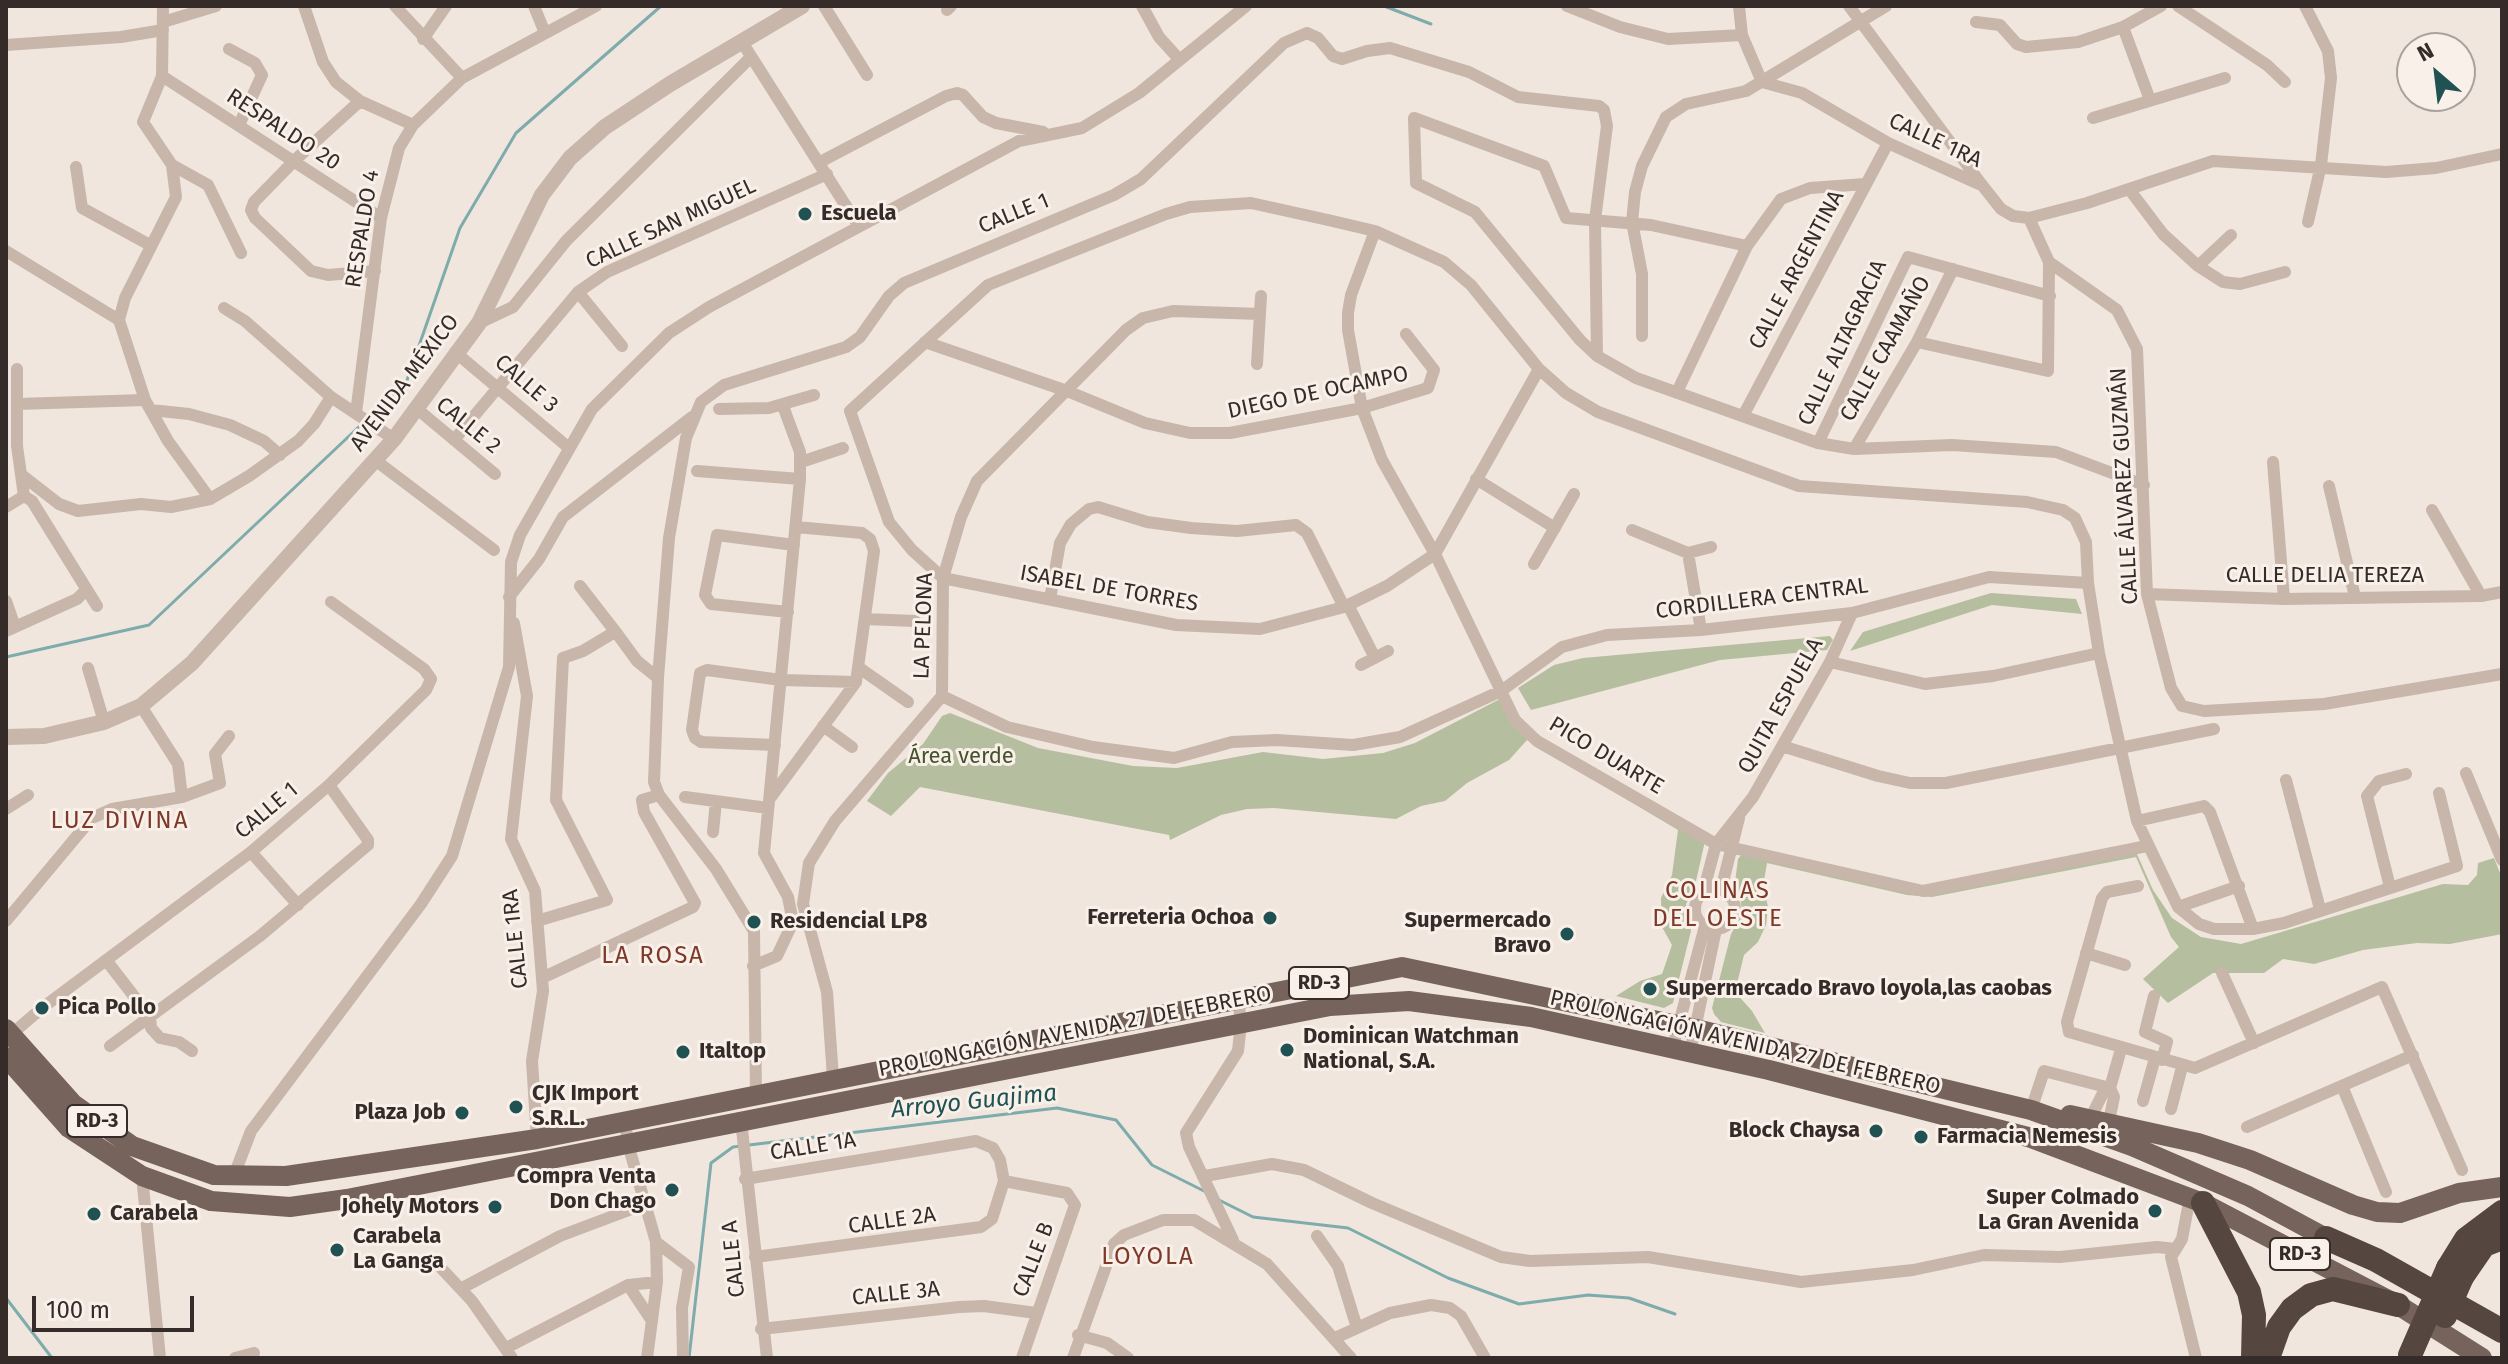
<!DOCTYPE html>
<meta charset="utf-8">
<style>
body{margin:0}
#map{position:relative;width:2508px;height:1364px;overflow:hidden;background:#f0e6dd;font-family:"Fira Sans",sans-serif}
canvas{display:block}
.frame{position:absolute;inset:0;border:8px solid #352c29;pointer-events:none}
.north{position:absolute;left:2396px;top:32px;width:80px;height:80px;box-sizing:border-box;background:#f8f0e9;border:2px solid #aaa29c;border-radius:50%;rotate:332deg;font-size:22px;font-weight:700;line-height:32px;text-align:center;color:#352c29}
.north::after{content:'';display:block;margin:auto;width:28px;height:36px;background:#215253;clip-path:polygon(50% 0,100% 100%,50% 72%,0 100%)}
.scale{position:absolute;left:32px;top:1296px;width:162px;height:36px;box-sizing:border-box;border:4px solid #352c29;border-top:0;padding-left:10px;font-size:24px;line-height:28px;white-space:nowrap;color:#352c29;-webkit-text-stroke:6px #f8f0e9;paint-order:stroke}
</style>
<div id="map">
<canvas width="2508" height="1364"></canvas>
<div class="frame"></div>
<div class="north">N</div>
<div class="scale">100 m</div>
</div>
<script>
const c = document.querySelector('canvas').getContext('2d');
c.lineJoin = 'round';
function fill(path, color) { c.fillStyle = color; c.fill(path, 'evenodd'); }
const shape = rows => new Path2D(rows.map(r => 'M' + r).join(''));
function trace(path, color, width, dash) { c.strokeStyle = color; c.lineWidth = width; c.lineCap = dash ? 'butt' : 'round'; c.setLineDash(dash || []); c.stroke(path); }
function write(font, color, halo, rows, align = 'center') {
  c.font = font + ' "Fira Sans",sans-serif'; c.lineWidth = 6; c.setLineDash([]); c.textBaseline = 'middle'; c.strokeStyle = halo; c.fillStyle = color; for (const [text, x, y, turn = 0] of rows) {
    c.save(); c.translate(x, y); c.rotate((+turn || 0) * Math.PI / 180); c.textAlign = isNaN(turn) ? turn : align; if (halo) c.strokeText(text, 0, 0); c.fillText(text, 0, 0); c.restore();
  }
}
fill(shape([
 [1991,593,2076,599,2082,614,1992,605,1850,651,1863,632],
 [1830,636,1833,640,1827,650,1720,660,1531,710,1518,688,1554,665,1583,658],
 [1500,699,1523,730,1705,841,1694,890,1686,904,1691,931,1673,1003,1664,1008,1616,996,1640,981,1662,974,1672,945,1662,927,1661,898,1672,875,1678,830,1527,740,1509,760,1467,783,1445,801,1421,806,1396,819,1274,808,1247,809,1221,815,1170,840,1169,835,920,787,891,816,867,801,888,773,923,744,942,716,950,713,1038,748,1133,766,1177,768,1263,752,1323,759,1383,753,1415,743],
 [2136,852,2153,890,2172,918,2201,937,2241,944,2443,884,2468,885,2477,875,2478,863,2494,858,2502,878,2502,934,2450,944,2417,943,2363,950,2314,964,2283,959,2264,973,2213,973,2168,1003,2143,979,2179,947,2171,937,2136,857,1932,897,1907,895,1767,863,1763,887,1768,906,1766,925,1758,942,1744,955,1735,992,1752,1011,1765,1033,1721,1022,1714,1014,1712,1008,1731,934,1742,914,1741,901,1734,890,1738,859,1742,854,1905,889]
]), '#b5be9e');
trace(shape([
 [1384,6,1431,24],
 [370,417,406,383,460,228,516,133,661,6],
 [6,657,149,625,364,422],
 [749,1145,1057,1108,1116,1120,1152,1165,1206,1192],
 [1219,1200,1253,1217,1348,1228,1448,1278,1519,1304,1588,1295,1629,1298,1675,1314],
 [6,1298,52,1358],
 [689,1358,711,1163,733,1147,741,1146]
]), '#7eabab', 3);
trace(shape([
 [163,6,162,76,143,122,172,165,176,197,125,298,119,320,145,400,168,441,210,499],
 [304,6,323,62,336,82,360,101,413,125],
 [395,6,462,78],
 [534,6,545,33],
 [824,6,867,75],
 [1142,6,1159,37,1178,58],
 [1567,6,1620,27,1668,39,1742,35],
 [1739,6,1742,35,1762,82,1802,93,1888,143,1979,184],
 [1849,6,1982,185,2001,209,2013,216,2029,218,2087,203,2213,161,2386,172,2436,168,2502,154],
 [2178,6,2267,65,2285,82],
 [2305,6,2328,51,2331,78,2321,165,2308,222],
 [947,10,951,6],
 [163,22,216,6],
 [1976,22,2000,25,2017,44,2026,47,2078,42,2123,27,2161,6],
 [2123,27,2150,100],
 [423,39,446,6],
 [742,42,858,225],
 [6,45,121,37,163,30],
 [229,49,255,63,262,75,239,125],
 [162,76,381,218],
 [360,101,295,160,254,202,251,210,255,218,311,271,328,275,375,271],
 [2093,118,2225,78],
 [820,162,946,96,957,93,963,95,983,117,996,123,1043,132],
 [172,165,208,185,241,253],
 [76,167,82,208,150,245],
 [2129,189,2163,234,2198,266,2223,282,2240,284,2285,272],
 [1375,231,1351,295,1348,313,1348,330,1362,408,1382,460,1435,554,1515,720,1537,741,1716,844,1923,891,2147,846],
 [1747,246,1651,225,1566,218,1544,166,1414,118,1416,183,1475,212,1580,340,1597,356,1636,378,1818,443,1854,449,1952,445,2056,452,2144,485],
 [6,251,119,320],
 [2049,262,2117,310,2137,349,2147,594,2171,688,2182,706,2204,711,2324,704,2502,674],
 [2198,266,2231,235],
 [578,292,622,346],
 [224,308,245,321,331,397,394,439],
 [479,323,513,307,566,241,750,58],
 [1642,336,1642,274,1632,222,1635,192,1642,166,1666,117,1686,104,1746,91,1886,6],
 [925,342,1067,391,1145,423,1190,433,1230,433,1362,408,1428,388,1434,370,1406,334],
 [1917,342,2048,371,2049,262,2029,218],
 [455,352,569,448],
 [1257,364,1261,296],
 [17,369,17,446,24,496,32,501,97,606],
 [1539,369,1435,554,1387,586,1344,607,1260,629,1176,625,943,578,912,550,889,522,850,411,988,285,1166,214,1190,207,1251,203,1328,220,1375,231,1444,262,1471,285,1539,369,1566,393,1598,412,1799,486,2027,502,2063,510,2075,518,2086,542,2088,583,2099,653,2137,821,2178,907,2199,924,2214,929,2253,929,2284,923,2457,866,2439,793],
 [1677,392,1747,246,1781,199,1810,188,1865,184],
 [17,404,145,400],
 [416,408,495,474],
 [719,409,769,408,814,395],
 [151,410,189,414,230,425,264,441,280,455],
 [356,413,381,218,399,148,413,125,462,78,596,6],
 [1743,416,1888,143],
 [454,440,578,292,607,272,827,174],
 [1818,443,1908,257,2050,296],
 [1854,449,1917,342,1953,269],
 [375,460,494,550],
 [801,462,843,448],
 [2273,462,2284,599],
 [697,471,800,479],
 [23,476,59,504,78,511,141,504,171,507,210,499,249,476,298,441,314,424,331,397],
 [1476,479,1555,528],
 [2329,486,2355,597],
 [6,507,24,496],
 [2432,510,2481,596],
 [1632,530,1688,553,1711,547],
 [1688,553,1701,630],
 [1534,564,1574,494],
 [580,586,618,635],
 [2147,594,2284,599,2481,596,2502,592],
 [509,597,539,559,563,517,692,417],
 [1050,599,1060,543,1071,524,1089,509,1098,507,1147,522,1191,528,1237,531,1296,525,1307,533,1344,607],
 [6,601,15,627],
 [1348,605,1375,658],
 [788,612,711,604,705,595,717,535,794,545],
 [865,619,915,621],
 [514,623,527,696,511,839,535,891,543,991,532,1061,537,1139],
 [6,631,77,599,86,590],
 [1830,662,1925,684,1993,676,2099,653],
 [1361,665,1388,651],
 [858,667,908,702],
 [88,668,104,722],
 [942,696,1007,727,1093,747,1174,758,1232,742,1277,740,1353,745,1400,737,1501,691,1562,647,1607,635,1701,630,1852,613,1989,577,2088,583],
 [141,706,178,764,182,797],
 [823,726,852,747],
 [775,745,701,742,695,738,692,730,700,673,707,670,781,680,856,682],
 [1782,746,1878,776,1910,783,1946,783,2214,729],
 [2466,773,2502,860],
 [2286,780,2320,909],
 [685,797,768,808],
 [771,797,856,682,874,551,870,539,862,533,796,527],
 [6,809,28,795],
 [2137,821,2204,806,2210,812,2253,929],
 [713,832,716,801],
 [251,852,298,905],
 [2138,886,2107,892,2102,898,2067,1022,2069,1032,2195,1068,2382,987,2462,1170],
 [2390,887,2367,796,2379,781,2406,774],
 '1695 909a20 20 0 1 1 40 0a20 20 0 1 1-40 0Z',
 [1721,890,1739,818],
 [1703,893,1716,844,1753,797,1830,662,1852,613],
 [2178,907,2239,886],
 [6,921,92,818,112,809,182,797,220,783,215,754,229,736],
 [537,921,607,900,556,800,563,658,583,651,613,633,618,635,637,661,658,678],
 [2086,953,2125,965],
 [106,960,150,1017,151,1028,160,1038,179,1042,192,1051],
 [753,966,777,956,793,922,788,897,764,853,800,479,800,452,783,406],
 [2222,973,2254,1043],
 [542,978,693,907,695,903,644,812,642,800,659,795],
 [2154,996,2145,1032,2167,1042,2162,1060],
 [7,1038,42,1008,251,852,329,785,426,690,431,679,424,669,331,602],
 [110,1046,260,936,368,845,368,840,329,785],
 [1672,1050,1705,926],
 [1690,1053,1716,929],
 [833,1078,827,992,803,904,809,863,835,821,942,696,943,578,961,517,977,481,1126,330,1143,318,1173,311,1260,314],
 [2342,1086,2386,1192],
 [756,1095,754,931,716,869,659,795,654,782,658,678,669,538,686,438,701,402,724,385,846,347,860,337,889,296,904,283,1114,195,1141,179,1284,43,1307,33,1318,38,1333,56,1342,59,1367,51,1390,48,1469,72,1518,97,1599,106,1604,110,1607,126,1595,220,1597,356],
 [2143,1101,2155,1058],
 [2171,1109,2182,1067],
 [2031,1110,2044,1071,2110,1088],
 [2091,1117,2103,1093,2110,1088,2121,1049],
 [741,1120,767,1358],
 [625,1121,628,1144,656,1242,657,1282,647,1358],
 [2109,1121,2114,1097,2110,1088],
 [2247,1127,2413,1055],
 [142,1176,160,1358],
 [1205,1176,1272,1164,1304,1170,1372,1203,1501,1257,1530,1261,1648,1257,1801,1282,1913,1270,1984,1255,2060,1257,2157,1247,2176,1249],
 [233,1178,251,1131,421,904,452,856,509,667,511,562,520,535,592,409,669,333,709,307,1019,141,1082,128,1139,93,1246,6],
 [745,1179,976,1141,993,1148,1000,1160,1004,1181,992,1219,981,1227,755,1257],
 [1004,1181,1067,1193,1075,1205,1022,1358],
 [2190,1197,2182,1239,2171,1257,2196,1358],
 [1317,1236,1338,1266,1357,1328],
 [1233,1240,1189,1147,1186,1133,1238,1051,1241,1023,1238,999],
 [656,1242,689,1267,682,1308,683,1358],
 [441,1268,472,1301,512,1358],
 [628,1285,652,1321],
 [462,1288,560,1236,645,1204],
 [761,1329,959,1307,984,1306,1036,1313],
 [1078,1335,1107,1343,1128,1358],
 [1335,1338,1390,1313,1431,1305,1450,1308,1461,1316,1485,1358],
 [508,1347,628,1285,657,1282],
 [235,1358,254,1353],
 [1073,1358,1114,1244,1124,1235,1163,1220,1194,1220,1267,1264,1351,1358]
]), '#c7b6a9', 12);
trace(shape([
 [6,737,44,736,104,722,141,706,192,663,394,439,479,323,542,195,570,158,605,127,670,84,802,6]
]), '#c7b6a9', 16);
trace(shape([
 [6,1029,73,1104,132,1146,214,1175,286,1176,537,1139,1402,967,1696,1029,2031,1110,2132,1146,2248,1196,2326,1238],
 [6,1057,69,1128,142,1176,211,1201,290,1207,347,1199,1330,1006,1409,1001,1531,1017,1769,1070,2028,1137,2203,1203,2398,1305,2482,1358],
 [2070,1115,2198,1143,2250,1160,2353,1205,2377,1212,2400,1213,2459,1193,2502,1187]
]), '#76635b', 20);
trace(shape([
 [2203,1203,2249,1292,2254,1315,2253,1358],
 [2326,1238,2376,1260,2502,1331],
 [2448,1268,2466,1239,2502,1212],
 [2462,1277,2484,1245,2502,1238],
 [2268,1358,2279,1327,2292,1309,2311,1295,2333,1289,2398,1305]
]), '#554640', 24);
trace(shape([
 [2445,1316,2462,1277],
 [2410,1355,2448,1268]
]), '#554640', 24);
for (const [x, y, r, color] of [
 [805,214,8,"#215253"],
 [1270,918,8,"#215253"],
 [754,922,8,"#215253"],
 [1567,934,8,"#215253"],
 [1650,989,8,"#215253"],
 [42,1008,8,"#215253"],
 [1287,1050,8,"#215253"],
 [683,1052,8,"#215253"],
 [516,1107,8,"#215253"],
 [462,1113,8,"#215253"],
 [1876,1131,8,"#215253"],
 [1921,1137,8,"#215253"],
 [672,1190,8,"#215253"],
 [495,1207,8,"#215253"],
 [2155,1211,8,"#215253"],
 [94,1214,8,"#215253"],
 [337,1250,8,"#215253"]
]) { const dot = new Path2D(); dot.arc(x, y, r, 0, 2 * Math.PI); c.fillStyle = color; c.fill(dot); trace(dot, '#f8f0e9', 3); }
for (const [x, y, w] of [
 [1319,983,60],
 [97,1121,60],
 [2300,1254,60]
]) { const box = new Path2D(); box.roundRect(x - w / 2, y - 16, w, 32, 6); c.fillStyle = '#f8f0e9'; c.fill(box); trace(box, '#352c29', 2); }
write('bold 20px', '#352c29', null, [
 ["RD-3",1319,983],
 ["RD-3",97,1121],
 ["RD-3",2300,1254]
]);
write('22px', '#352c29', '#f8f0e9', [
 ["RESPALDO 20",283,130,33],
 ["CALLE 1RA",1935,141,25],
 ["CALLE 1",1014,214,-22],
 ["CALLE SAN MIGUEL",671,224,-25],
 ["RESPALDO 4",363,229,-81],
 ["CALLE ARGENTINA",1797,270,-62],
 ["CALLE ALTAGRACIA",1843,343,-65],
 ["CALLE CAAMAÑO",1886,349,-61],
 ["AVENIDA MÉXICO",405,383,-53],
 ["CALLE 3",526,384,41],
 ["DIEGO DE OCAMPO",1318,393,-12],
 ["CALLE 2",468,426,39],
 ["CALLE ÁLVAREZ GUZMÁN",2125,486,-93],
 ["CALLE DELIA TEREZA",2325,576],
 ["ISABEL DE TORRES",1109,589,10],
 ["CORDILLERA CENTRAL",1762,599,-7],
 ["LA PELONA",924,626,-88],
 ["QUITA ESPUELA",1781,706,-61],
 ["PICO DUARTE",1606,756,31],
 ["CALLE 1",267,811,-40],
 ["CALLE 1RA",516,939,-96],
 ["PROLONGACIÓN AVENIDA 27 DE FEBRERO",1075,1032,-11],
 ["PROLONGACIÓN AVENIDA 27 DE FEBRERO",1745,1043,13],
 ["CALLE 1A",813,1147,-9],
 ["CALLE 2A",892,1221,-8],
 ["CALLE A",734,1259,-96],
 ["CALLE B",1034,1260,-69],
 ["CALLE 3A",896,1294,-6]
]);
write('bold 22px', '#352c29', '#f8f0e9', [
 ["Escuela",821,214],
 ["Ferreteria Ochoa",1254,918,"right"],
 ["Supermercado",1551,921,"right"],
 ["Bravo",1551,946,"right"],
 ["Residencial LP8",770,922],
 ["Supermercado Bravo loyola,las caobas",1666,989],
 ["Pica Pollo",58,1008],
 ["Dominican Watchman",1303,1037],
 ["National, S.A.",1303,1062],
 ["Italtop",699,1052],
 ["CJK Import",532,1094],
 ["S.R.L.",532,1119],
 ["Plaza Job",446,1113,"right"],
 ["Block Chaysa",1860,1131,"right"],
 ["Farmacia Nemesis",1937,1137],
 ["Compra Venta",656,1177,"right"],
 ["Don Chago",656,1202,"right"],
 ["Super Colmado",2139,1198,"right"],
 ["La Gran Avenida",2139,1223,"right"],
 ["Johely Motors",479,1207,"right"],
 ["Carabela",110,1214],
 ["Carabela",353,1237],
 ["La Ganga",353,1262]
], 'left');
write('22px', '#46512e', '#f8f0e9', [
 ["Área verde",961,757]
]);
c.letterSpacing = '2px';
write('24px', '#7e3928', '#f8f0e9', [
 ["LUZ DIVINA",120,821],
 ["COLINAS",1718,891],
 ["DEL OESTE",1718,919],
 ["LA ROSA",653,956],
 ["LOYOLA",1148,1257]
]);
c.letterSpacing = '0px';
write('italic 24px', '#215253', '#f8f0e9', [
 ["Arroyo Guajima",974,1102,-6]
]);
</script>
